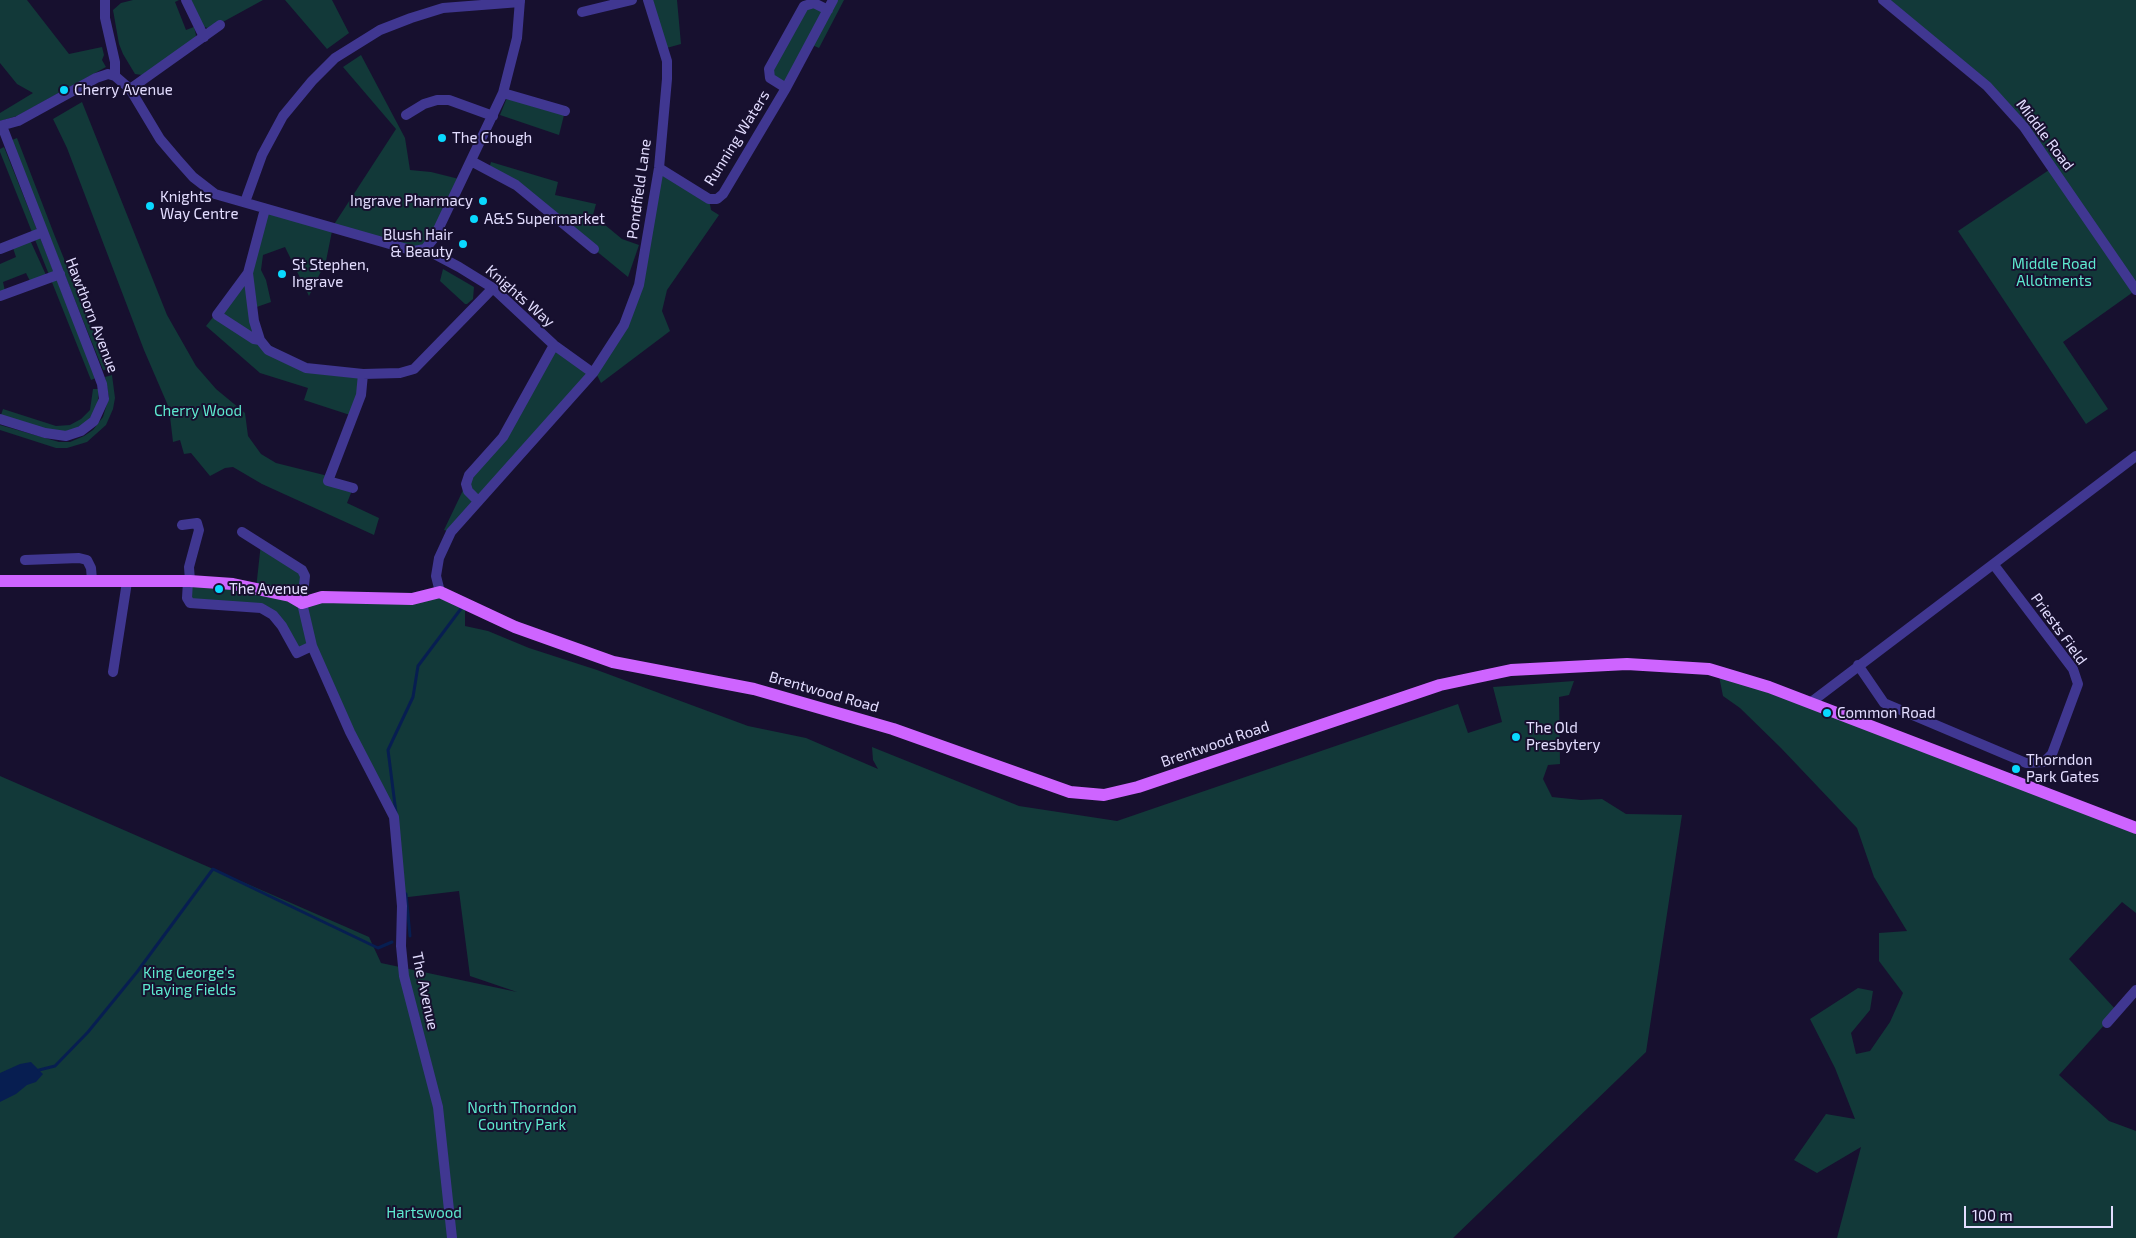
<!DOCTYPE html>
<style>
body{margin:0}
#map{position:relative;width:2136px;height:1238px;overflow:hidden;background:#17102f;font-family:"Exo 2",sans-serif}
canvas{display:block}
.scale{position:absolute;left:1964px;top:1206px;width:149px;height:22px;box-sizing:border-box;border:2px solid #e3ddff;border-top:0;padding-left:6px;font-size:15px;line-height:18px;white-space:nowrap;color:#e3ddff;-webkit-text-stroke:4px #17102f;paint-order:stroke}
</style>
<div id="map">
<canvas width="2136" height="1238"></canvas>
<div class="scale">100 m</div>
</div>
<script>
const c = document.querySelector('canvas').getContext('2d');
c.lineJoin = 'round';
function fill(path, color) { c.fillStyle = color; c.fill(path, 'evenodd'); }
const shape = rows => new Path2D(rows.map(r => 'M' + r).join(''));
function trace(path, color, width, dash) { c.strokeStyle = color; c.lineWidth = width; c.lineCap = dash ? 'butt' : 'round'; c.setLineDash(dash || []); c.stroke(path); }
function write(font, color, halo, rows, align = 'center') {
  c.font = font + ' "Exo 2",sans-serif'; c.lineWidth = 4; c.setLineDash([]); c.textBaseline = 'middle'; c.strokeStyle = halo; c.fillStyle = color; for (const [text, x, y, turn = 0] of rows) {
    c.save(); c.translate(x, y); c.rotate((+turn || 0) * Math.PI / 180); c.textAlign = isNaN(turn) ? turn : align; if (halo) c.strokeText(text, 0, 0); c.fillText(text, 0, 0); c.restore();
  }
}
fill(shape([
 [0,0,27,0,69,54,102,47,104,55,102,60,106,67,17,116,0,121,0,113,33,93,17,84,0,63],
 [133,0,179,0,175,2,186,30,194,27,196,35,195,39,142,75,135,74,123,54,119,44,113,10,121,3],
 [190,0,263,0,210,29,202,26],
 [285,0,332,0,349,33,327,49],
 [648,0,677,0,681,44,663,49],
 [833,0,844,0,819,48,810,44,786,88,776,83,769,69,804,6,823,5],
 [1882,0,2136,0,2136,290,2063,342,2108,409,2086,424,1958,231,2052,168,1987,86],
 [361,55,405,138,410,170,431,172,463,180,425,249,333,226,326,261,309,296,285,247,263,255,261,270,266,280,271,302,251,309,260,339,306,368,363,374,353,416,304,400,308,388,260,373,206,326,248,273,265,209,333,226,396,129,343,67],
 [508,95,565,111,559,135,500,115],
 [82,102,167,315,196,366,216,389,245,413,248,436,261,454,276,463,328,476,353,488,347,503,379,518,374,535,262,484,233,467,225,468,210,476,191,453,184,454,180,440,173,442,169,408,144,350,67,148,53,119],
 [17,138,54,234,109,370,103,370,13,146,12,140],
 [4,147,96,378,91,380,0,152,0,149],
 [491,162,558,182,555,195,596,204,593,215,622,239,639,245,628,277,516,185,489,169],
 [659,168,709,199,711,210,719,215,667,290,662,311,670,331,601,383,595,371,639,285],
 [30,240,46,275,31,283,26,273,3,282,5,291,0,291,0,264,16,257,13,248],
 [443,269,474,287,473,299,467,304,465,304,440,281],
 [554,345,593,373,451,532,444,530,466,484,486,458],
 [112,375,115,398,113,409,106,425,87,442,67,448,56,448,0,430,0,425,59,442,70,442,84,436,93,430,103,417,109,397,105,377],
 [93,389,99,389,97,409,87,422,70,432,55,432,1,415,3,409,56,426,70,425,81,419,90,410],
 [261,543,302,570,302,602,440,592,465,603,465,626,488,631,529,648,597,670,748,726,806,738,878,769,873,760,872,747,1019,806,1117,821,1458,704,1468,733,1502,722,1493,687,1574,681,1569,695,1559,697,1560,764,1548,765,1543,779,1552,797,1581,800,1602,799,1626,814,1682,815,1646,1052,1453,1238,0,1238,0,776,369,937,381,963,517,992,470,976,459,891,400,898,388,805,312,646,297,653,282,626,261,608,190,603,188,581,256,589],
 [1718,671,2136,828,2136,913,2122,902,2069,959,2117,1011,2059,1075,2109,1121,2136,1131,2136,1238,1837,1238,1861,1147,1817,1173,1794,1160,1826,1114,1855,1119,1835,1068,1810,1019,1858,988,1873,991,1870,1010,1851,1033,1856,1054,1870,1051,1890,1022,1903,993,1879,961,1879,933,1907,931,1874,877,1857,828,1781,748,1740,708,1723,696]
]), '#123939');
fill(shape([
 [31,1062,43,1074,36,1082,27,1085,16,1094,0,1102,0,1073,20,1064]
]), '#071e51');
trace(shape([
 [396,813,388,750,413,697,418,666,463,606],
 [406,894,410,936],
 [39,1070,55,1066,88,1032,137,972,213,869,378,948,392,942]
]), '#071e51', 3);
trace(shape([
 [105,0,105,18,115,62,115,76],
 [186,0,204,37],
 [1883,0,1987,86,2024,127,2136,290],
 [582,12,632,0],
 [786,88,770,78,769,69,804,6,814,3,828,10],
 [130,89,220,25],
 [503,93,565,111],
 [406,115,424,104,437,100,449,100,493,116],
 [0,126,18,121,96,78,108,74,115,76,130,89,160,139,177,159,193,177,215,194,414,251,425,249,459,267,493,288,554,345,593,373],
 [471,161,516,185,594,249],
 [659,168,709,199,717,199,723,194,786,88,833,0],
 [245,202,262,155,283,116,312,81,335,58,380,30,411,18,443,8,520,2],
 [265,209,248,273,254,321,260,340,268,350,306,368,363,374,400,373,414,369,493,288],
 [0,249,43,232],
 [425,249,434,238,503,93,517,38,520,0],
 [248,273,217,315,254,339,260,340],
 [0,296,60,274],
 [0,419,45,433,66,436,81,431,94,421,104,399,102,384,96,368,2,126],
 [353,488,328,481,361,395,363,374],
 [478,501,468,491,466,484,469,475,503,437,554,345],
 [182,525,197,523,199,530,189,567,190,581],
 [242,532,302,570,305,576,302,603,312,646,350,732,394,817,402,906,401,946,404,976,438,1107,452,1238],
 [25,560,79,558,87,560,91,568,92,580],
 [188,581,187,598,190,603,261,608,273,615,282,626,297,653,312,646],
 [440,592,436,576,439,558,451,532,593,373,624,325,639,285,659,168,667,79,667,61,648,0],
 [1858,665,1884,703,2026,763,2044,762,2052,754,2078,684,2073,669,1994,565],
 [113,672,127,582],
 [1810,703,2136,456],
 [2107,1023,2136,990]
]), '#403791', 10);
trace(shape([
 [0,581,190,581,233,584,290,596,302,603,322,597,412,599,440,592,515,627,613,662,754,689,893,729,1070,792,1104,795,1138,787,1440,685,1511,670,1627,664,1709,669,1769,687,2136,828]
]), '#ce64ff', 12);
for (const [x, y, r, color] of [
 [64,90,5,"#09d9ff"],
 [442,138,5,"#09d9ff"],
 [483,201,5,"#09d9ff"],
 [150,206,5,"#09d9ff"],
 [474,219,5,"#09d9ff"],
 [463,244,5,"#09d9ff"],
 [282,274,5,"#09d9ff"],
 [219,589,5,"#09d9ff"],
 [1827,713,5,"#09d9ff"],
 [1516,737,5,"#09d9ff"],
 [2016,769,5,"#09d9ff"]
]) { const dot = new Path2D(); dot.arc(x, y, r, 0, 2 * Math.PI); c.fillStyle = color; c.fill(dot); trace(dot, '#17102f', 2); }
write('15px', '#e3ddff', '#17102f', [
 ["Cherry Avenue",74,90],
 ["The Chough",452,138],
 ["Knights",160,197],
 ["Way Centre",160,214],
 ["Ingrave Pharmacy",473,201,"right"],
 ["A&S Supermarket",484,219],
 ["Blush Hair",453,235,"right"],
 ["& Beauty",453,252,"right"],
 ["St Stephen,",292,265],
 ["Ingrave",292,282],
 ["The Avenue",229,589],
 ["Common Road",1837,713],
 ["The Old",1526,728],
 ["Presbytery",1526,745],
 ["Thorndon",2026,760],
 ["Park Gates",2026,777]
], 'left');
write('15px', '#e3ddff', '#17102f', [
 ["Middle Road",2045,135,53],
 ["Running Waters",737,138,-58],
 ["Pondfield Lane",639,189,-82],
 ["Knights Way",520,296,41],
 ["Hawthorn Avenue",92,315,69],
 ["Priests Field",2059,629,54],
 ["Brentwood Road",824,692,16],
 ["Brentwood Road",1215,744,-19],
 ["The Avenue",425,991,78]
]);
write('15px', '#5eeacf', '#17102f', [
 ["Middle Road",2054,264],
 ["Allotments",2054,281],
 ["Cherry Wood",198,411],
 ["King George's",189,973],
 ["Playing Fields",189,990],
 ["North Thorndon",522,1108],
 ["Country Park",522,1125],
 ["Hartswood",424,1213]
]);
</script>
